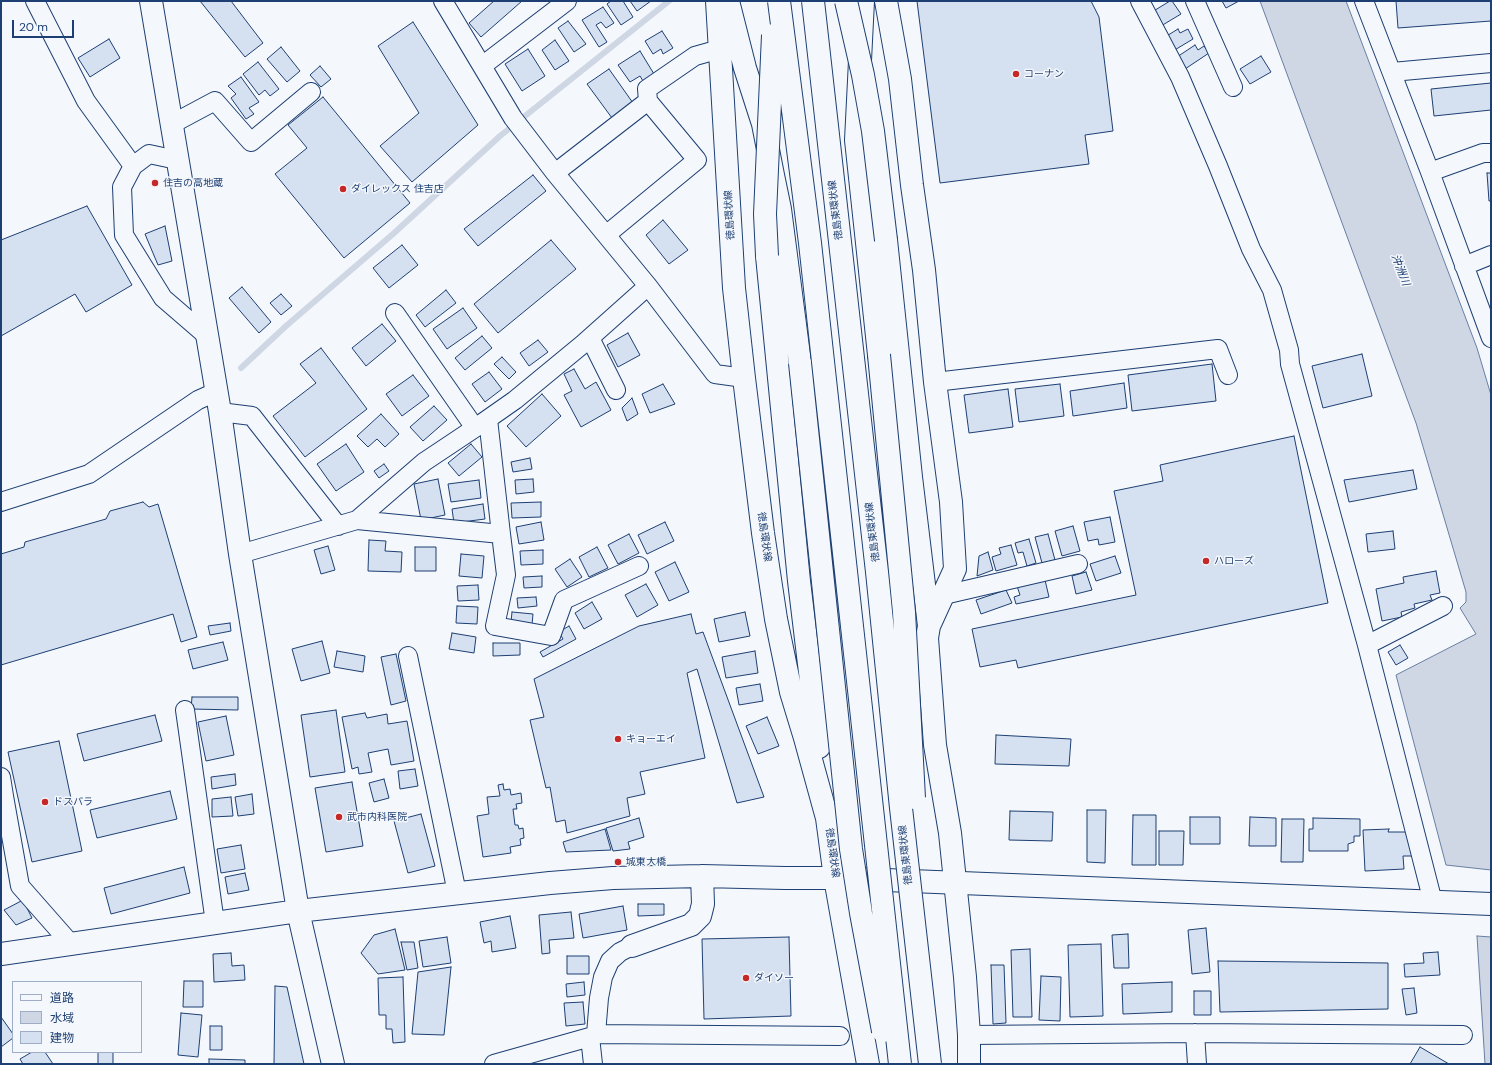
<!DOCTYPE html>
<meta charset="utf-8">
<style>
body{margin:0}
#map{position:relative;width:1492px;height:1065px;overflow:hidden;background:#f4f7fb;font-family:"DM Sans","Noto Sans JP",sans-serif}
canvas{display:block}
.frame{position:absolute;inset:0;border:2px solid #1d3f73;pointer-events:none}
.legend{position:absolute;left:12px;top:981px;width:130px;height:72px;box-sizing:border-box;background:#f4f7fb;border:1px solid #9eadc5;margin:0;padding:5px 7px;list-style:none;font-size:12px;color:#1d3f73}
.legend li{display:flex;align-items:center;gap:8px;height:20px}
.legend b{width:20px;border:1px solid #9eadc5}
.scale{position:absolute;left:12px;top:20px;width:62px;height:18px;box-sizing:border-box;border:2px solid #1d3f73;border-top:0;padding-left:5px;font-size:12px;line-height:14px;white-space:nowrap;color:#1d3f73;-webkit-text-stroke:3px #f4f7fb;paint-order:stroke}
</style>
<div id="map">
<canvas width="1492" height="1065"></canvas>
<div class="frame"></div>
<ul class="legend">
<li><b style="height:5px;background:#f4f7fb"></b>道路</li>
<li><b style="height:11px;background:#cfd7e4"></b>水域</li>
<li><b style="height:11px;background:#d5e0f0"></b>建物</li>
</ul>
<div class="scale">20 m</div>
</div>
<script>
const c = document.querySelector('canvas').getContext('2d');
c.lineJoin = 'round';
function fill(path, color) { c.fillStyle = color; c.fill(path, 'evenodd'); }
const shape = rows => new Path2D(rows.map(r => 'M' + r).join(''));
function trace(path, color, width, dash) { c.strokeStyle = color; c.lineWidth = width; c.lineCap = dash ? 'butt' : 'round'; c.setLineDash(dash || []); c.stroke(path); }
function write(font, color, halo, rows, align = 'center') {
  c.font = font + ' "DM Sans","Noto Sans JP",sans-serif'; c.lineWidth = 3; c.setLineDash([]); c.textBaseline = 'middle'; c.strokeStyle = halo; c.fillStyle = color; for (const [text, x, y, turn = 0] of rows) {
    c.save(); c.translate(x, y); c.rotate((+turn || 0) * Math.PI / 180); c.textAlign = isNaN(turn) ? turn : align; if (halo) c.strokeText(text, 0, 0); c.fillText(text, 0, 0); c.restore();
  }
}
const water = shape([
 [1260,1,1346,1,1477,348,1491,395,1491,870,1446,865,1396,675,1476,634,1460,608,1466,602,1466,592,1416,423,1260,1],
 [1477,936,1491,937,1491,1064,1485,1064,1477,936]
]);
fill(water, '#cfd7e4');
trace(water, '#687fa3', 1);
trace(shape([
 [241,368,286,326,393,234,500,136,669,1]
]), '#cfd7e4', 6);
const building = shape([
 [200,1,231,1,263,43,245,57,200,1],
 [494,1,522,1,481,37,469,23,494,1],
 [611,1,623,1,633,17,621,25,607,4,611,1],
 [630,1,651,1,637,11,630,1],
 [917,1,1091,1,1099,17,1113,131,1085,135,1089,164,940,183,917,1],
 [1170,1,1172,1,1181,14,1161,26,1152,12,1170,1],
 [1222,1,1239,1,1226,8,1222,1],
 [1396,1,1491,1,1491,21,1398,28,1396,1],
 [603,7,614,23,606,28,601,22,596,25,607,42,599,47,582,20,603,7],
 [568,21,586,44,574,52,558,28,568,21],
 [413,22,478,125,412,182,380,146,419,113,378,46,413,22],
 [1178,29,1180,33,1188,29,1193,39,1173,51,1165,37,1178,29],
 [662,31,673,48,663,54,661,49,653,54,645,41,662,31],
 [109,39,120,58,90,77,78,58,109,39],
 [555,40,569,61,555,70,542,50,555,40],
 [1195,45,1198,50,1204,46,1209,53,1182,71,1174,59,1195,45],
 [281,47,300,71,287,82,267,59,281,47],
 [528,49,545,76,522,91,505,64,528,49],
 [640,51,654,74,643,81,640,76,630,82,618,65,640,51],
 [1261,56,1271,72,1250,84,1240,69,1261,56],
 [258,62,279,89,270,96,265,90,259,95,243,74,258,62],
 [320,66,331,79,321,87,310,75,320,66],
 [609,69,633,103,612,118,587,84,609,69],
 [241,77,259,102,249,108,254,114,246,119,231,98,236,94,228,86,241,77],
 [1491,83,1491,110,1434,116,1431,89,1491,83],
 [323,97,410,203,344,258,275,174,307,148,288,125,323,97],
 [1487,173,1491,173,1491,201,1489,201,1487,173],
 [533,175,546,191,478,246,464,229,533,175],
 [87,206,132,285,86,312,75,294,1,336,1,240,87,206],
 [663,220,688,250,669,264,646,235,663,220],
 [165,226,172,261,158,265,145,234,165,226],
 [551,240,576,269,498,333,474,304,551,240],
 [402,245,418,265,389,288,373,268,402,245],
 [242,287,271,322,259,333,229,298,242,287],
 [446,290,456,303,425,327,416,315,446,290],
 [281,294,292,306,281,315,270,303,281,294],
 [463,308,477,328,447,349,433,329,463,308],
 [382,324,396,341,366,366,352,348,382,324],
 [628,333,640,355,618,367,607,345,628,333],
 [482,336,492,348,465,370,455,358,482,336],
 [538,340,548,352,529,366,520,353,538,340],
 [321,348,367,409,305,457,273,416,316,383,300,364,321,348],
 [1362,354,1372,396,1323,408,1312,366,1362,354],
 [502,357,516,372,509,379,494,364,502,357],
 [1212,364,1216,401,1132,411,1128,375,1212,364],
 [574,369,585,389,596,382,611,410,581,427,564,395,572,391,564,374,574,369],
 [489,372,502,389,485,402,472,384,489,372],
 [413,375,429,396,402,416,386,394,413,375],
 [1124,383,1127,408,1073,416,1070,391,1124,383],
 [663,384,675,404,650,413,642,394,663,384],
 [1060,384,1064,416,1019,422,1015,389,1060,384],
 [1008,389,1013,427,969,433,964,395,1008,389],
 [542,394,561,416,526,447,507,426,542,394],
 [632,398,638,414,627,421,622,408,632,398],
 [434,406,447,420,423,441,410,427,434,406],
 [381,414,399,434,385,447,377,439,368,447,357,436,381,414],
 [1294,436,1328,603,1018,668,1016,660,980,667,972,629,1136,595,1114,491,1163,481,1160,465,1294,436],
 [346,444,364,472,336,491,317,464,346,444],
 [471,444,482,457,459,476,448,463,471,444],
 [530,458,532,469,513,472,511,462,530,458],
 [384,464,389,471,379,478,374,471,384,464],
 [1413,470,1417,489,1349,502,1344,480,1413,470],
 [438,479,445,515,421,520,414,484,438,479],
 [533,479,534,492,516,494,515,480,533,479],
 [479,480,481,498,451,502,448,484,479,480],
 [143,502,149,507,158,504,197,637,181,642,173,614,1,665,1,554,24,547,25,542,106,519,110,511,143,502],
 [541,502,541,517,512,518,511,503,541,502],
 [483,504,485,519,454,523,452,509,483,504],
 [1110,517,1115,542,1099,545,1098,539,1088,541,1084,522,1110,517],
 [541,522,544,540,519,544,516,527,541,522],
 [665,522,674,541,647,554,638,535,665,522],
 [1073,526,1080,551,1062,556,1055,531,1073,526],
 [1393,531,1395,549,1368,552,1366,534,1393,531],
 [629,534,639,553,618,564,608,545,629,534],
 [1048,534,1055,560,1042,563,1035,537,1048,534],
 [1029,539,1036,563,1027,566,1023,552,1018,553,1015,543,1029,539],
 [369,540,386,541,385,551,402,552,401,572,368,571,369,540],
 [1011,545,1017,565,996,571,992,557,1001,554,999,548,1011,545],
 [328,546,335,570,321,574,314,550,328,546],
 [415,547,436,547,436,571,415,571,415,547],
 [597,547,608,568,589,577,579,557,597,547],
 [543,550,543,564,521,565,520,551,543,550],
 [988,552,993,570,977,576,979,556,988,552],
 [461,554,484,556,482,578,459,576,461,554],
 [1115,556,1121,573,1096,581,1090,564,1115,556],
 [570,559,582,577,567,587,555,569,570,559],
 [675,562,689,592,669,601,655,572,675,562],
 [1436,571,1440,593,1430,595,1432,600,1414,604,1415,608,1401,612,1402,617,1382,621,1376,589,1404,583,1403,577,1436,571],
 [1086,572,1092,590,1076,594,1072,576,1086,572],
 [542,576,542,587,524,588,523,577,542,576],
 [1045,580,1049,597,1016,604,1014,597,1020,595,1017,586,1045,580],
 [646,584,658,605,637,617,625,595,646,584],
 [478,585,479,600,458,601,457,586,478,585],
 [1006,590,1012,603,981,614,976,600,1006,590],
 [536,597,537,606,518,608,517,598,536,597],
 [592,602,602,619,584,629,575,613,592,602],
 [457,606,478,607,477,624,456,623,457,606],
 [512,612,533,614,532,625,511,622,512,612],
 [745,612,750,636,719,642,714,619,745,612],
 [691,614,696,634,703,632,764,797,737,803,697,669,687,673,705,758,640,772,645,794,627,798,630,816,567,833,565,820,556,822,550,787,546,788,530,720,544,717,534,679,639,626,691,614],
 [230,623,231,631,210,635,208,626,230,623],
 [569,626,576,639,543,657,540,652,563,639,559,632,569,626],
 [452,633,476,637,474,653,449,649,452,633],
 [322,641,330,673,301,681,292,649,322,641],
 [223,642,228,660,193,669,188,650,223,642],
 [493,643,520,643,520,655,493,656,493,643],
 [1400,645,1408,658,1396,665,1388,652,1400,645],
 [337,651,365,656,363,672,334,667,337,651],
 [755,651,758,673,726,678,722,657,755,651],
 [396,654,406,701,391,705,381,657,396,654],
 [760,684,763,701,739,705,736,688,760,684],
 [192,697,238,697,238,710,191,709,192,697],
 [336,710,345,772,310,777,301,715,336,710],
 [365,713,367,718,387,714,388,724,407,721,414,761,391,765,388,749,368,753,372,772,359,774,358,767,352,769,342,717,365,713],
 [155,715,162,741,84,761,77,734,155,715],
 [226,716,234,755,206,761,198,722,226,716],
 [767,717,779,746,758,754,746,726,767,717],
 [996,735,1071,739,1069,766,995,764,996,735],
 [59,741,82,851,32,862,8,752,59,741],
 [415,769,418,786,400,789,398,771,415,769],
 [235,774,236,785,212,789,211,777,235,774],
 [384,779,389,798,374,802,369,783,384,779],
 [352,782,363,846,326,852,315,788,352,782],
 [503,784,504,790,510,789,511,795,521,793,522,803,516,804,517,809,513,809,515,825,518,825,519,829,523,828,524,838,520,839,521,845,510,847,511,853,483,857,477,816,489,814,487,797,500,796,498,785,503,784],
 [170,791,177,819,97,838,90,810,170,791],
 [252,794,254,814,238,816,235,797,252,794],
 [231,797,233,816,212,817,212,799,231,797],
 [1087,810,1106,810,1105,863,1087,862,1087,810],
 [1010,811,1053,812,1052,841,1009,840,1010,811],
 [421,814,435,866,408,873,394,821,421,814],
 [1133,815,1156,815,1156,865,1132,865,1133,815],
 [1190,817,1220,817,1220,844,1190,844,1190,817],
 [1250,817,1276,818,1276,846,1249,846,1250,817],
 [639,818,644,837,628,842,630,849,613,851,606,828,639,818],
 [1313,818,1360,819,1360,836,1354,836,1354,842,1348,844,1348,851,1309,851,1309,829,1313,829,1313,818],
 [1282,819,1304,819,1303,862,1281,862,1282,819],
 [605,829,611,850,566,852,563,842,605,829],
 [1389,829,1388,832,1409,832,1409,844,1415,844,1416,856,1403,856,1404,869,1365,871,1363,830,1389,829],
 [1159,831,1184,831,1183,865,1159,865,1159,831],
 [241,845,245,869,221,873,217,849,241,845],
 [184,867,190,893,111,914,104,888,184,867],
 [245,873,249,890,228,894,225,877,245,873],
 [23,900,32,918,16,925,4,910,23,900],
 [638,904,664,904,664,915,638,916,638,904],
 [623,906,627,930,583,938,579,914,623,906],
 [571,912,574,938,549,940,550,953,542,954,539,915,571,912],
 [510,916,516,948,492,952,491,941,484,943,480,922,510,916],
 [1206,928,1210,972,1192,974,1188,930,1206,928],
 [395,929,405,970,378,974,361,953,374,935,395,929],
 [1128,934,1129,968,1114,968,1112,935,1128,934],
 [447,937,451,963,423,967,419,941,447,937],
 [789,937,791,1016,704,1019,702,939,789,937],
 [401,942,414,942,418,968,407,970,401,942],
 [1101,944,1103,1016,1070,1017,1068,945,1101,944],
 [1030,949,1032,1017,1013,1017,1011,950,1030,949],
 [1438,952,1440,975,1405,977,1404,964,1424,963,1423,953,1438,952],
 [231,953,232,966,244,965,245,980,214,982,213,954,231,953],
 [567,956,589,956,589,974,567,974,567,956],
 [1218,961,1388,963,1388,1009,1220,1012,1218,961],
 [991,965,1004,965,1006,1023,993,1024,991,965],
 [451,967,444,1035,412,1034,418,972,451,967],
 [1041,976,1061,977,1060,1021,1039,1020,1041,976],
 [403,977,405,1042,393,1043,392,1029,386,1029,386,1015,379,1015,378,978,403,977],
 [184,981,203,981,203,1007,183,1007,184,981],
 [584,982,585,995,567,997,566,984,584,982],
 [1172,982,1172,1012,1123,1014,1122,984,1172,982],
 [275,986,287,987,304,1064,274,1064,275,986],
 [1414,988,1417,1013,1406,1015,1402,989,1414,988],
 [1194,991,1211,991,1211,1015,1194,1015,1194,991],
 [583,1002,585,1024,566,1026,564,1003,583,1002],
 [181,1013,202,1015,198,1057,178,1055,181,1013],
 [1,1017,13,1034,13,1038,1,1047,1,1017],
 [210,1026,222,1026,222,1050,210,1050,210,1026],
 [1420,1047,1449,1064,1410,1064,1420,1047],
 [32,1052,45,1052,53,1064,23,1064,20,1059,32,1052],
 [98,1052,113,1052,113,1064,98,1064,98,1052],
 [209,1059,245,1060,245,1064,209,1064,209,1059]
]);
fill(building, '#d5e0f0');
trace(building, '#1d3f73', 1);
const minor = shape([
 [35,1,86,101,133,166],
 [443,1,513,118,555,173,648,286,715,374,744,378],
 [1140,1,1180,77,1218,166,1251,249,1272,290,1289,350,1290,364,1367,645,1433,902],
 [1195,1,1233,87],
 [1364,1,1430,172,1491,338],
 [482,66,567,1],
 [1392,72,1491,63],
 [172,124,215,101,251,142,311,92],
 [177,160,149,154,133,166,122,187,124,235,163,298,207,336],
 [1430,172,1483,153,1491,153],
 [555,173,648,101],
 [606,235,697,160,648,101,647,89,695,56,720,49],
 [1464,266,1491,255],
 [590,338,616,390],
 [935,382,1218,349,1228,375],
 [220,412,252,416,338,526],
 [488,419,501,534],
 [475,428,515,400,583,344,648,286],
 [1,502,89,474,198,400,216,392],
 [357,520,424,462,475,428,395,313],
 [240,554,357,520,501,534,506,575,495,626,551,636,564,600,639,566],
 [944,595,1078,564],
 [1367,645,1443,606],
 [408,656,457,893],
 [185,710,215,923],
 [1,777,4,796],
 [1,797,4,796,20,886,71,944],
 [1195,1033,1197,1064],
 [596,1034,840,1036],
 [969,1035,1195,1033,1463,1035],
 [590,1037,593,1064],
 [494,1064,590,1037,596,1034,599,998,603,977,610,961,620,952,632,946]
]);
const tertiary = shape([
 [151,1,220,412,240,554,298,911,333,1064],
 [632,946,691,925,700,916,703,904,702,876],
 [1,954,298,911,550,883,613,878,702,876,785,878,835,878,1491,904]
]);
const primary = shape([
 [717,1,734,288,744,378,763,533,776,619,791,692,805,738,827,818,835,878,868,1064],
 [728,1,745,68,763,124,773,175,780,209,800,363],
 [863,1,856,140,879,355],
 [886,1,900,79,912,185,924,270,935,382,951,502,955,569,929,626,927,638,935,745,950,833,965,977,969,1035,969,1064],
 [886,240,911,477,929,626],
 [767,256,799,581,819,747]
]);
trace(minor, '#1d3f73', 20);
trace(tertiary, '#1d3f73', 24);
trace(primary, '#1d3f73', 24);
trace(minor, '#f4f7fb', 18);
trace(tertiary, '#f4f7fb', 22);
trace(primary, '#f4f7fb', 22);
const primaryBridge = shape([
 [779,1,810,243,900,1064],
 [813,1,877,572,901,808,930,1064],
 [846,1,863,75,873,131,886,240],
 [767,256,765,214,773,35],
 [879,355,904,612,914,798],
 [800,363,851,849,861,913,883,1031]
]);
trace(primaryBridge, '#1d3f73', 24, []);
trace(primaryBridge, '#f4f7fb', 22);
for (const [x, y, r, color] of [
 [1016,74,4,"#c62828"],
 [155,183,4,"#c62828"],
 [343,189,4,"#c62828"],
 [1206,561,4,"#c62828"],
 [618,739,4,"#c62828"],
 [45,802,4,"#c62828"],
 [339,817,4,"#c62828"],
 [618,862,4,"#c62828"],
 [746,978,4,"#c62828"]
]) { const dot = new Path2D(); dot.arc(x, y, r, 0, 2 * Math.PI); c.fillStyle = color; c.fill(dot); trace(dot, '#f4f7fb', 1.5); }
write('10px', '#1d3f73', '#f4f7fb', [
 ["コーナン",1024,74],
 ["住吉の高地蔵",163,183],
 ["ダイレックス 住吉店",351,189],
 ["ハローズ",1214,561],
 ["キョーエイ",626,739],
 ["ドスパラ",53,802],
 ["武市内科医院",347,817],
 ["城東大橋",626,862],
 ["ダイソー",754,978]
], 'left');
write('10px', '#1d3f73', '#f4f7fb', [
 ["徳島東環状線",836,210,-97],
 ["徳島環状線",730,215,-93],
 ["徳島東環状線",873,532,-97],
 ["徳島環状線",764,537,82],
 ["徳島環状線",832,853,82],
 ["徳島東環状線",906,855,-96]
]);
write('italic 11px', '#1d3f73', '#f4f7fb', [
 ["沖洲川",1400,270,69]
]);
</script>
